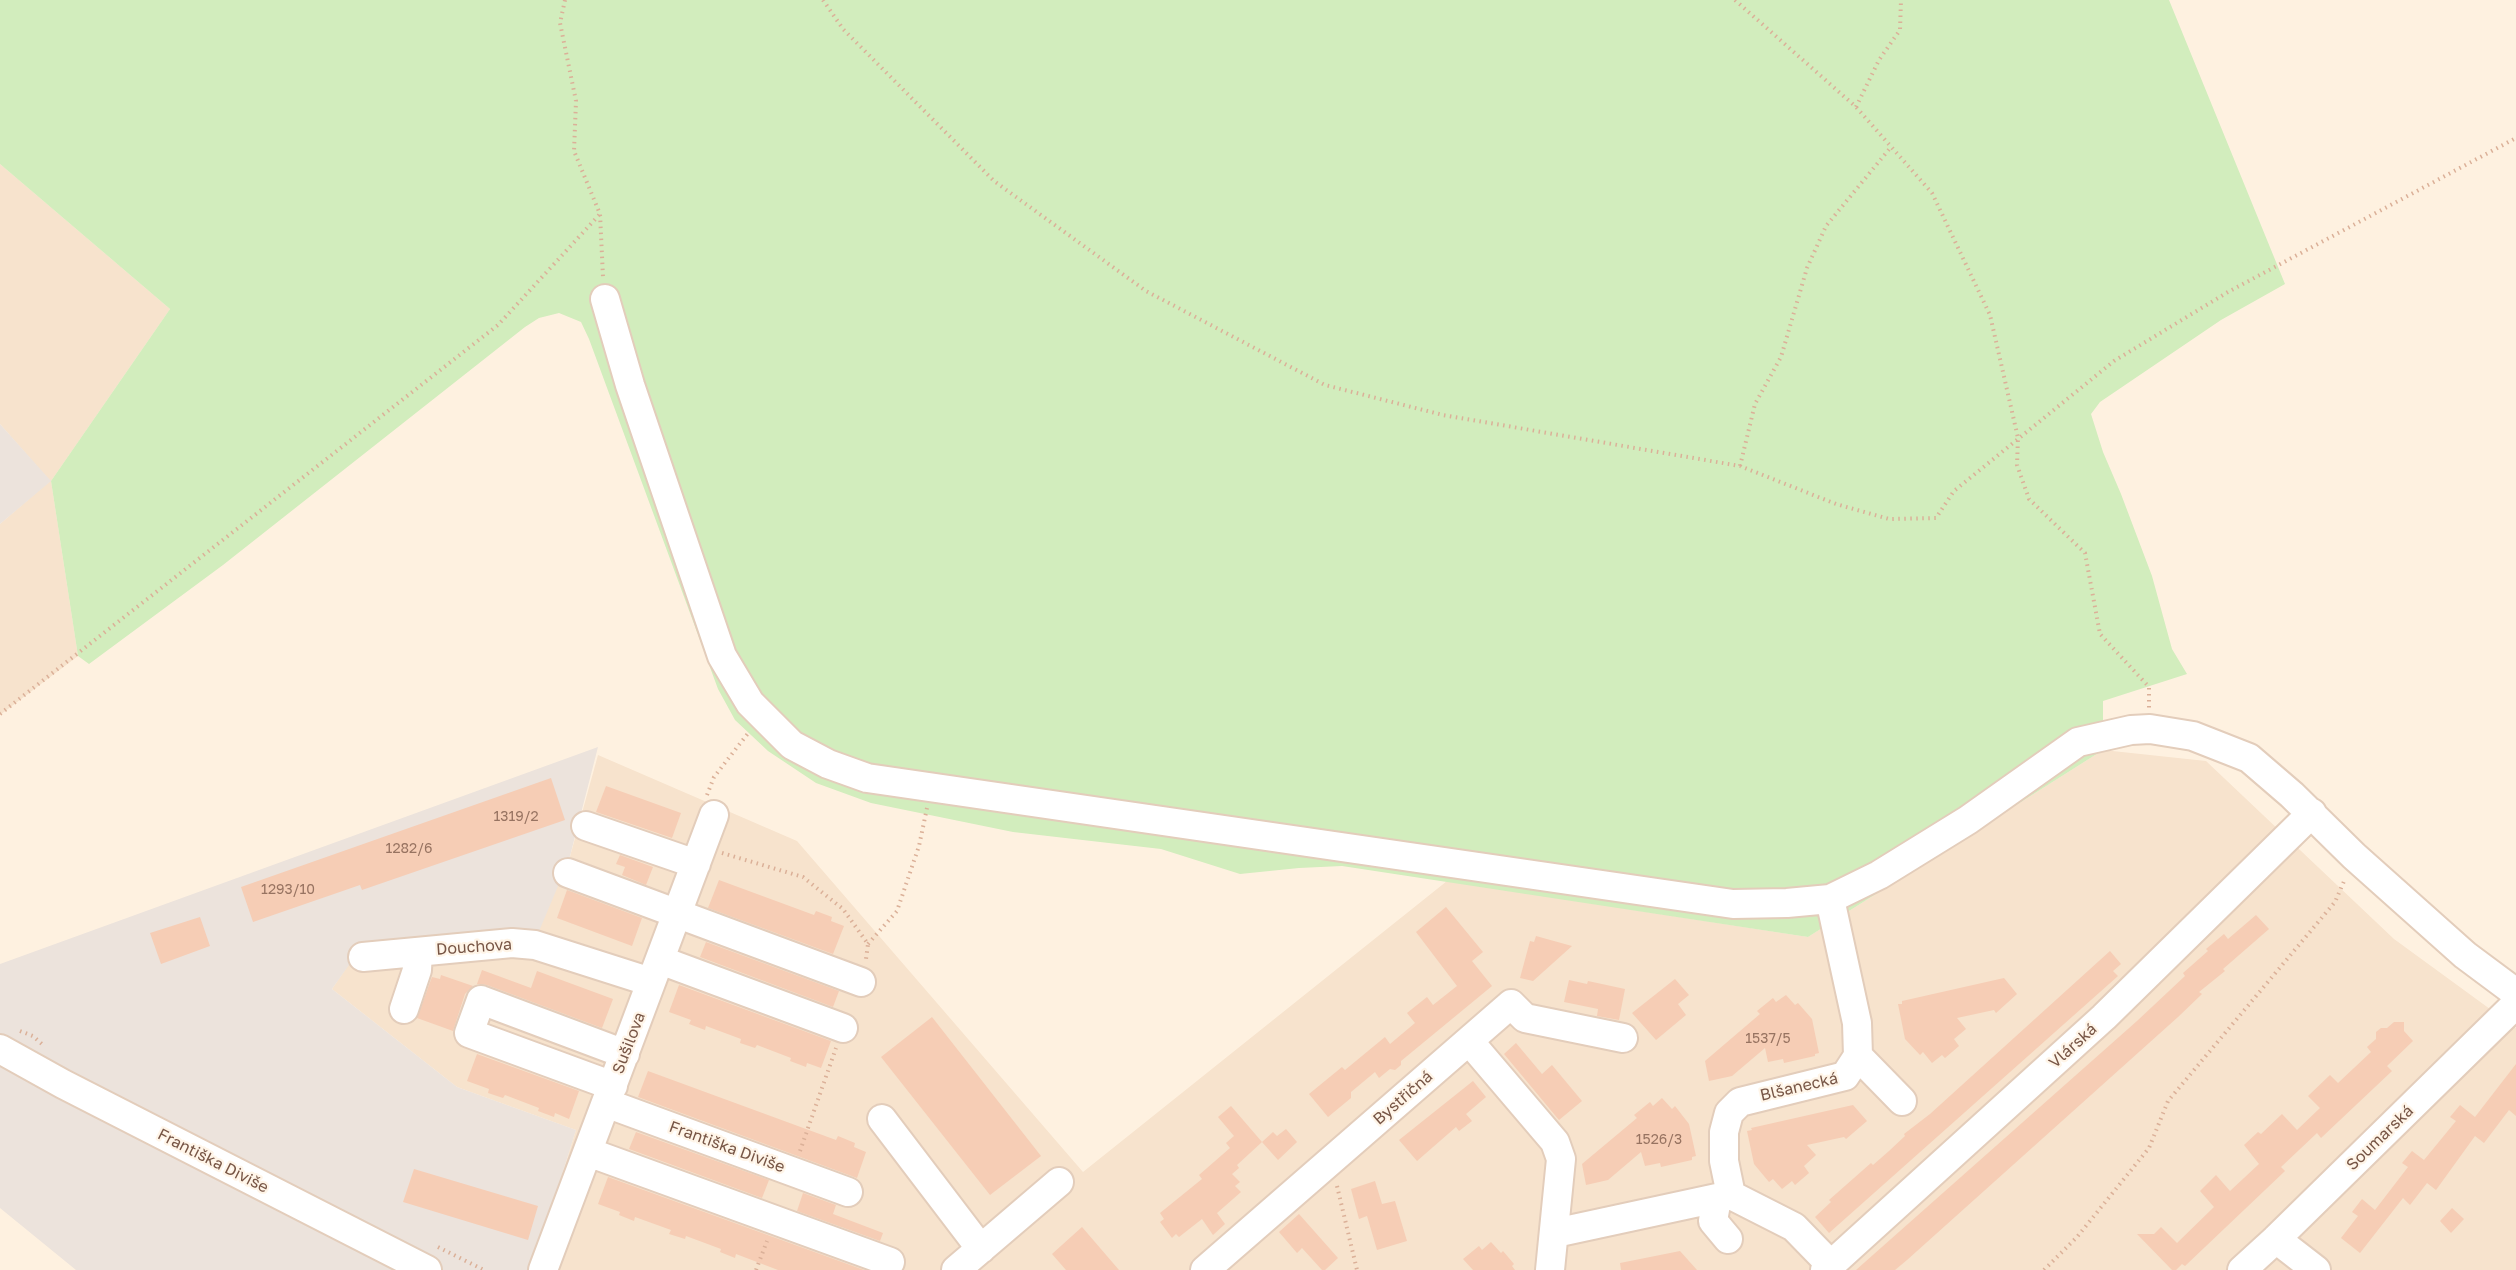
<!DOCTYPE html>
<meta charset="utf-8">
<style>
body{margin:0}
canvas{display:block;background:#fef1e0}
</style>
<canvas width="2516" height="1270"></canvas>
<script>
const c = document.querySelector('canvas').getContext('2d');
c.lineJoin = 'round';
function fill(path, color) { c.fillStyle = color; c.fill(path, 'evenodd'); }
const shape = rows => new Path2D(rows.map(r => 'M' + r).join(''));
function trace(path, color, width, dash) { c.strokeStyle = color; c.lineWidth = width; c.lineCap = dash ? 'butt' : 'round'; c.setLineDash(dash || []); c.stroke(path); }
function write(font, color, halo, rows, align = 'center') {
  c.font = font + ' "Golos Text",sans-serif'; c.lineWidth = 4.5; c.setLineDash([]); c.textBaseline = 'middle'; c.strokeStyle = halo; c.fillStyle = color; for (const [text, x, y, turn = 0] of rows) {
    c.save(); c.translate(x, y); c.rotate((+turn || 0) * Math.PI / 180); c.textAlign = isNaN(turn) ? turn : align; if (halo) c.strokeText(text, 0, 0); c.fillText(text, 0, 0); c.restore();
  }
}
fill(shape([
 [0,164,170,309,51,481,78,656,0,715,0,524,50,481,0,424],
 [2103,750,2206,761,2394,939,2516,1028,2516,1270,532,1270,576,1130,457,1087,332,989,360,948,569,860,598,755,797,841,1083,1172,1447,881,1808,937]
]), '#f7e3cd');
fill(shape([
 [0,424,51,481,0,524],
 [598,747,569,860,537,936,361,948,332,989,457,1087,576,1130,532,1270,76,1270,0,1208,0,964]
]), '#ece3dc');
fill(shape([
 [0,0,2169,0,2285,284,2221,320,2100,402,2091,414,2103,452,2121,494,2152,576,2172,649,2187,674,2103,701,2103,750,1808,937,1342,866,1299,868,1240,874,1161,849,1013,832,871,803,816,783,768,751,735,720,718,689,589,339,581,322,559,313,539,318,525,327,223,565,89,664,78,656,51,481,170,309,0,164]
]), '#d2edbd');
fill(shape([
 [551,778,565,820,362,890,360,885,253,922,241,887],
 [606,786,681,813,672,838,596,812],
 [620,855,653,867,646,885,622,875,625,867,616,864],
 [719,880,814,915,816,911,832,917,831,921,844,926,833,954,708,908],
 [567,890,642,918,632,946,557,918],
 [1446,907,1483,952,1472,961,1492,986,1401,1061,1401,1065,1395,1070,1390,1069,1379,1078,1375,1072,1351,1092,1351,1098,1328,1117,1309,1094,1342,1067,1345,1070,1385,1037,1390,1044,1415,1023,1407,1013,1427,997,1433,1005,1457,986,1416,932],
 [2256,915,2269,929,2223,969,2225,971,2199,992,2202,994,2178,1017,1907,1260,1895,1270,1856,1270,2137,1021,2185,976,2183,973,2208,951,2206,949,2224,934,2228,939],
 [200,917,210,946,161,964,150,933],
 [1536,936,1572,946,1533,981,1520,978,1530,941,1534,942],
 [706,942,839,991,833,1007,700,957],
 [2110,951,2121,964,2113,971,2118,976,1829,1233,1815,1217,1831,1202,1829,1200,1871,1163,1873,1165,1889,1151,1905,1136,1904,1134,1930,1114],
 [482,970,531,988,537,971,613,999,602,1028,487,985,477,984],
 [441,975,473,986,465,994,453,1031,417,1018,432,977,440,979],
 [2004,978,2017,994,1996,1013,1994,1010,1957,1018,1966,1029,1954,1039,1959,1046,1945,1058,1942,1055,1932,1063,1923,1052,1920,1055,1905,1039,1898,1004,1902,1004,1902,1001],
 [1675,979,1689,995,1678,1004,1686,1015,1656,1040,1632,1013],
 [1569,980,1587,984,1588,981,1625,989,1619,1020,1597,1016,1598,1009,1564,1002],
 [679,985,831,1041,821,1068,807,1063,806,1067,790,1061,791,1058,757,1045,755,1048,740,1043,741,1039,706,1026,705,1030,689,1024,691,1020,669,1012],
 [1786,995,1795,1005,1798,1003,1812,1019,1819,1053,1815,1054,1815,1056,1784,1063,1783,1059,1768,1062,1765,1048,1732,1076,1709,1081,1705,1061,1760,1014,1757,1011,1773,998,1776,1002],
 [932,1017,1041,1156,990,1195,881,1057],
 [2394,1022,2404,1022,2404,1031,2413,1041,2387,1066,2392,1071,2321,1138,2317,1133,2281,1167,2285,1171,2185,1266,2182,1264,2176,1270,2172,1270,2137,1234,2154,1234,2161,1227,2177,1243,2214,1207,2200,1191,2216,1175,2230,1191,2259,1164,2244,1145,2258,1132,2261,1134,2282,1114,2297,1130,2320,1108,2308,1096,2330,1075,2338,1083,2371,1052,2367,1047,2376,1039,2376,1032,2381,1028,2387,1028],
 [1516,1043,1542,1074,1552,1065,1582,1101,1559,1120,1504,1054],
 [477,1054,579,1091,569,1119,555,1113,554,1117,538,1111,539,1108,505,1095,503,1098,488,1093,489,1089,467,1081],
 [2516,1064,2516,1116,2509,1110,2484,1143,2475,1136,2436,1190,2427,1183,2410,1205,2403,1198,2360,1253,2341,1238,2358,1216,2352,1212,2362,1199,2375,1210,2408,1167,2402,1163,2412,1151,2424,1160,2456,1121,2450,1117,2460,1105,2475,1117],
 [648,1071,836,1140,838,1136,855,1143,854,1147,866,1152,857,1178,638,1097],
 [1473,1081,1486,1097,1466,1114,1472,1121,1459,1131,1456,1127,1417,1161,1399,1140],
 [1662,1098,1672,1109,1675,1106,1689,1124,1696,1156,1692,1157,1692,1160,1661,1167,1660,1163,1645,1166,1641,1152,1608,1180,1586,1185,1582,1164,1637,1118,1634,1115,1650,1102,1653,1106],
 [1853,1105,1867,1121,1846,1139,1844,1137,1807,1145,1816,1155,1804,1166,1809,1173,1795,1185,1792,1181,1782,1189,1773,1179,1769,1182,1754,1164,1747,1131,1752,1130,1751,1128],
 [1231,1106,1262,1142,1237,1165,1239,1168,1232,1174,1240,1182,1235,1186,1241,1192,1217,1213,1225,1224,1213,1235,1202,1219,1179,1237,1176,1234,1172,1238,1160,1222,1164,1219,1160,1213,1202,1179,1199,1175,1230,1148,1226,1143,1234,1136,1218,1117],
 [1286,1129,1297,1142,1278,1160,1262,1142,1273,1132,1277,1136],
 [636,1132,769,1180,762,1198,629,1149],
 [414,1169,538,1206,528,1240,403,1202],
 [608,1177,864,1270,778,1270,736,1254,735,1258,720,1252,721,1249,686,1236,685,1239,669,1234,671,1230,635,1217,634,1221,619,1215,620,1212,598,1204],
 [1375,1181,1382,1204,1395,1201,1407,1241,1377,1250,1367,1216,1359,1219,1351,1189],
 [803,1193,836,1205,833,1214,883,1233,880,1241,797,1211],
 [2452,1208,2464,1219,2451,1233,2440,1221],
 [1299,1214,1338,1258,1325,1270,1322,1270,1302,1248,1297,1253,1279,1232],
 [1082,1227,1119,1270,1066,1270,1052,1254],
 [1491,1242,1501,1253,1503,1251,1514,1264,1512,1266,1515,1270,1473,1270,1463,1259,1479,1246,1482,1250],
 [1680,1251,1697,1270,1621,1270,1620,1263]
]), '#f6cdb5');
const minor = shape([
 [605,299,630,385,722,656,750,703,792,745,828,764,867,778,1733,904,1787,903,1830,899,1879,875,1968,820,2078,742,2131,730,2150,729,2193,736,2249,758,2292,795,2354,856,2465,955,2516,993],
 [586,826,696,864],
 [568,873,861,982],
 [363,957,512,943,535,945,651,982],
 [660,960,843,1028],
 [404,1009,417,970,418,952],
 [1469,1041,1555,1142,1561,1159,1550,1270],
 [0,1049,63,1084,427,1270],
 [1858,1056,1902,1101],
 [613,1086,469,1033,481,1000,625,1054],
 [606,1103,848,1192],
 [882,1119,981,1249],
 [588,1152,890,1262],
 [1731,1195,1724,1161,1724,1132,1729,1113,1740,1102,1845,1076,1858,1056,1857,1023,1830,899],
 [1717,1198,1713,1221,1728,1239],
 [1555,1233,1731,1195,1794,1227,1831,1265],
 [2276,1239,2316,1270],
 [543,1270,714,815],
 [956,1270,1059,1182],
 [1205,1270,1511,1004,1525,1018,1623,1038],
 [1825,1270,2104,1017,2312,813],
 [2242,1270,2276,1239,2516,1004]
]);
trace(minor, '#e3cdbb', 32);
trace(shape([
 [565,0,560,23,576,101,574,151,600,214,603,277],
 [823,0,843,29,994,181,1146,291,1325,385,1443,415,1740,466,1836,504,1889,519,1936,518,1954,491,2114,361,2228,292,2516,138],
 [1735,0,1856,107,1932,193,1990,315,2018,438,2017,465,2029,499,2085,553,2100,634,2149,687,2149,708],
 [1856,107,1879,60,1900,30,1901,0],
 [1740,466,1755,404,1781,357,1807,268,1826,226,1891,147],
 [0,714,498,325,600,214],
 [707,795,714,777,749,732],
 [722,853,803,877,843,909,868,944,866,959],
 [868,944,897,911,919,846,927,808],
 [20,1031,33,1036,42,1044],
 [800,1151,836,1048],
 [1337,1186,1357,1270],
 [438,1247,484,1270],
 [756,1270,767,1241],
 [2044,1270,2077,1237,2149,1148,2168,1101,2335,902,2345,879]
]), '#dbb098', 4, [1.5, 4.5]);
trace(minor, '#fff', 28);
write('14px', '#977361', null, [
 ["1319/2",516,817],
 ["1282/6",409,849],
 ["1293/10",288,890],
 ["1537/5",1768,1039],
 ["1526/3",1659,1140]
]);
write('16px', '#775545', '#fff5e8', [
 ["Douchova",474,947,-4],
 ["Sušilova",629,1043,-69],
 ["Vlárská",2073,1046,-42],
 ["Blšanecká",1799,1087,-13],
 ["Bystřičná",1403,1098,-41],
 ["Soumarská",2380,1138,-44],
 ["Františka Diviše",727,1147,20],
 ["Františka Diviše",213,1161,27]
]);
</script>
